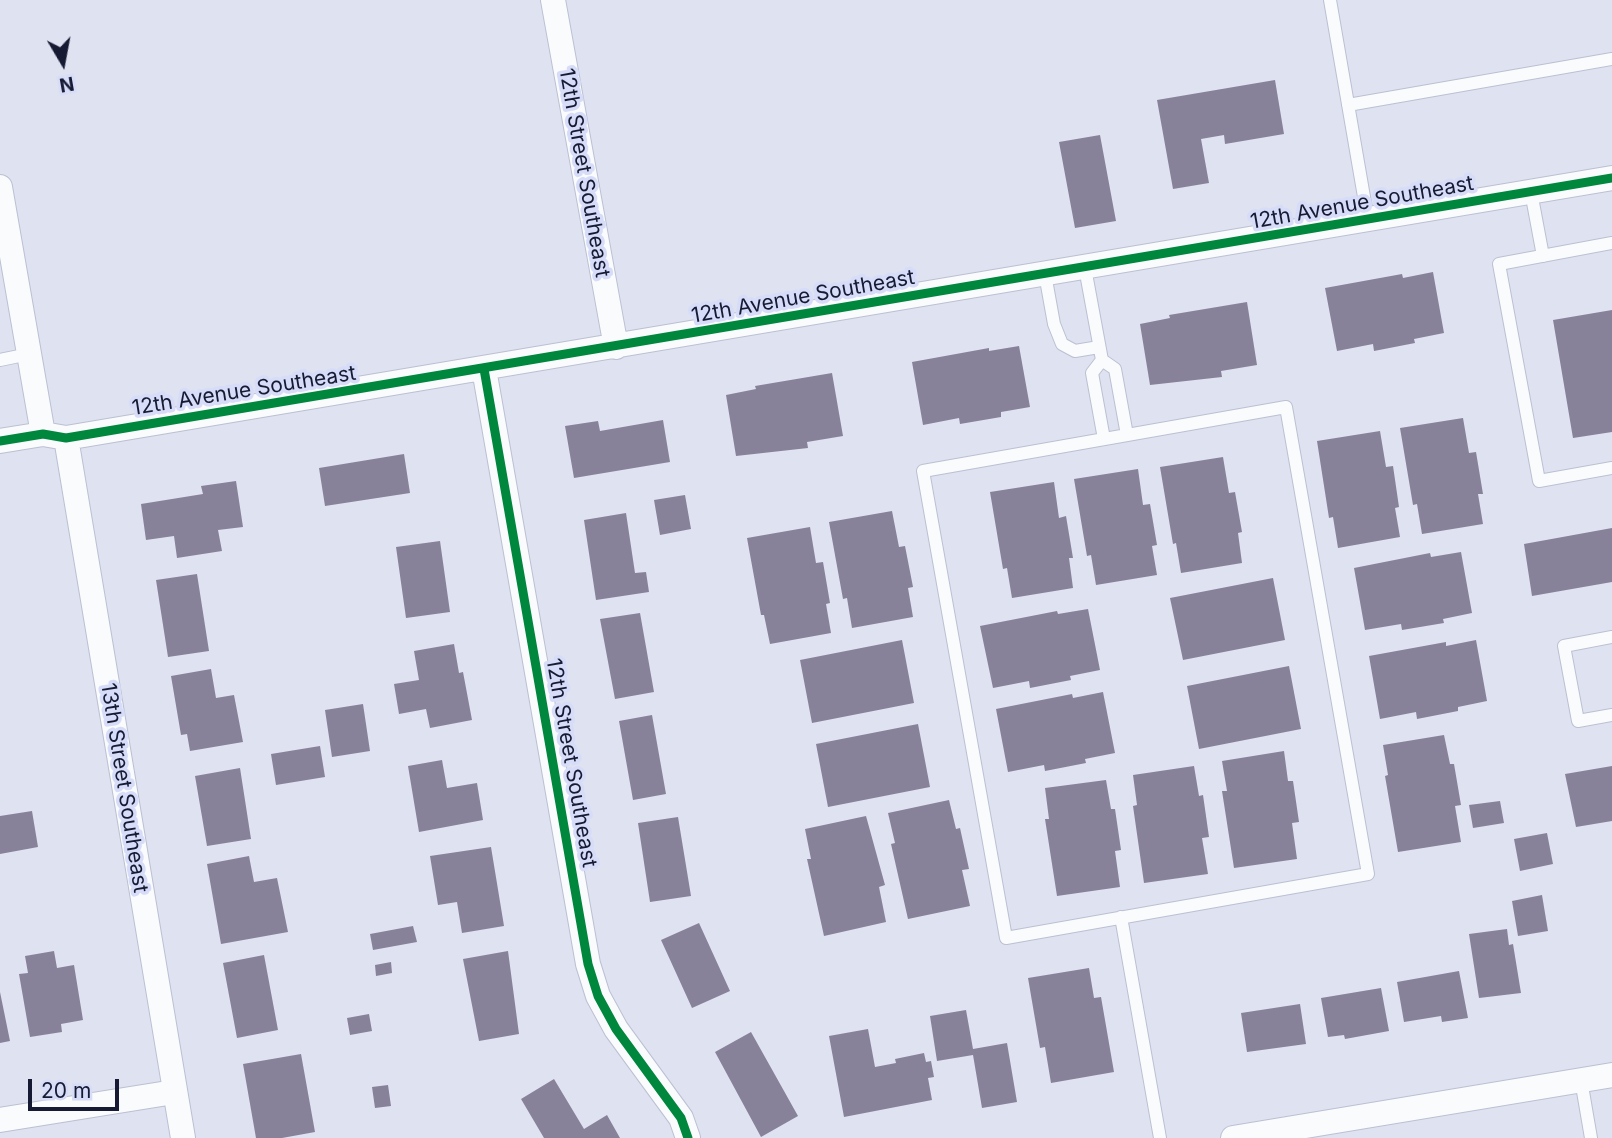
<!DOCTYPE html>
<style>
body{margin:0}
#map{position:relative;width:1612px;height:1138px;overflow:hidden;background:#dfe2f0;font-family:Inter,sans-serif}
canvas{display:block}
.north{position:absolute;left:28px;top:28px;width:70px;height:70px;-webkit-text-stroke:5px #d7ddf8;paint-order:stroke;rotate:170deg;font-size:19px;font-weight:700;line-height:28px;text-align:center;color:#161a33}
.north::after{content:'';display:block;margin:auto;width:24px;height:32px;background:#161a33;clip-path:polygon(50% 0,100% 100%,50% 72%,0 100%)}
.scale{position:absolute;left:28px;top:1079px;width:91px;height:32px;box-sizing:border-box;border:4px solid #161a33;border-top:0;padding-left:9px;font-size:21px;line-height:24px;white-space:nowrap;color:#161a33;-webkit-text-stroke:5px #d7ddf8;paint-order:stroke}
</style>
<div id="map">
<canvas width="1612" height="1138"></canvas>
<div class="north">N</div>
<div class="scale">20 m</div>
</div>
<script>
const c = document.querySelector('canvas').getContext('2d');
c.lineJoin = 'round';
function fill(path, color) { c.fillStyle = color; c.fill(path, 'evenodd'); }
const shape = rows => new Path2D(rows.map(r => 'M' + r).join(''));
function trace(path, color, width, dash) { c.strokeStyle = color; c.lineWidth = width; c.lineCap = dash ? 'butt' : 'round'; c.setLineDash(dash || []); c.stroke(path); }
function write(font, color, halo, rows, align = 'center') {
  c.font = font + ' Inter,sans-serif'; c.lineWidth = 7; c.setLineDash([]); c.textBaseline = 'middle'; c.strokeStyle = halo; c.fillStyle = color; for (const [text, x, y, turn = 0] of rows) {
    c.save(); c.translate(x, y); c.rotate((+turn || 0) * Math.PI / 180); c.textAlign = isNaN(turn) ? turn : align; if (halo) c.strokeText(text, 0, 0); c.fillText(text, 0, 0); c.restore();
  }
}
fill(shape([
 [1275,80,1284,134,1225,144,1224,135,1201,139,1209,183,1173,189,1157,100],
 [1100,135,1116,221,1075,228,1059,142],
 [1433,272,1444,333,1414,339,1415,343,1374,351,1373,344,1337,351,1325,288,1402,274,1403,278],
 [1247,302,1257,365,1221,371,1222,377,1150,385,1140,324,1170,318,1169,315],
 [1612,310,1612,432,1573,438,1553,320],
 [1019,346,1030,407,1001,412,1001,417,960,424,959,418,923,425,912,362,989,348,989,351],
 [832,373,843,436,807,442,808,448,736,456,726,395,756,389,755,386],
 [1463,418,1469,453,1476,452,1483,494,1478,494,1483,524,1422,534,1417,504,1413,505,1400,428],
 [663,420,670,462,574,478,565,426,598,421,600,431],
 [1380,431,1386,467,1393,466,1399,507,1395,508,1400,537,1338,548,1333,517,1329,518,1317,441],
 [404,454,410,493,325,506,319,468],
 [1223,457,1229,493,1235,492,1242,532,1238,533,1242,563,1181,573,1176,543,1173,544,1160,467],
 [1138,469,1143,505,1150,504,1157,545,1152,546,1157,575,1096,585,1091,555,1087,556,1074,479],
 [236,481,243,527,218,530,222,551,177,558,174,536,146,540,141,504,203,494,201,486],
 [1054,482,1059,518,1066,516,1073,558,1069,558,1073,588,1012,598,1007,568,1003,569,990,492],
 [685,495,691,529,660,535,654,500],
 [892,511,899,547,905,546,913,587,908,588,913,617,852,628,847,598,843,599,829,522],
 [626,513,635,573,646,572,649,592,596,600,584,520],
 [810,527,816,563,823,562,830,603,826,604,831,633,770,644,764,615,761,615,747,538],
 [1612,528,1612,582,1532,596,1524,544],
 [440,541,450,612,406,618,396,547],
 [1461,552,1472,613,1443,619,1444,623,1402,630,1401,624,1365,630,1354,568,1430,553,1431,557],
 [197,574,209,651,168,657,156,580],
 [1273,578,1285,640,1183,660,1170,598],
 [1088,609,1100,670,1070,676,1071,680,1030,688,1029,681,993,688,980,626,1057,611,1058,614],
 [640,613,654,692,615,699,600,619],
 [902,640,914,703,812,723,800,660],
 [1476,640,1487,701,1458,707,1458,711,1417,719,1416,712,1380,719,1369,656,1446,642,1446,646],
 [454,644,459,673,463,672,472,720,430,728,426,709,399,714,394,684,419,680,414,651],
 [1289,666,1301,729,1199,749,1187,686],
 [211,669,216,698,234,695,243,742,190,751,187,734,181,735,171,676],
 [1103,692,1115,753,1085,759,1086,763,1045,771,1044,765,1008,772,996,709,1072,694,1073,698],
 [363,704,370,751,332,757,325,710],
 [652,715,666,794,633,800,619,721],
 [918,724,930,787,828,807,816,744],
 [1444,735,1450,764,1454,764,1461,805,1455,806,1461,842,1398,852,1385,776,1388,775,1383,745],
 [320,746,325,777,276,785,271,754],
 [1284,751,1288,781,1293,781,1299,822,1292,823,1297,859,1234,868,1222,791,1227,791,1222,761],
 [442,760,447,788,477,783,483,820,419,832,408,766],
 [1194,766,1199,796,1203,795,1209,837,1202,838,1208,874,1144,883,1133,806,1137,805,1133,775],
 [1612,766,1612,821,1576,827,1565,774],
 [240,768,251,839,207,846,195,776],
 [1106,780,1111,809,1115,809,1121,850,1115,851,1120,887,1057,896,1045,819,1049,819,1045,788],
 [949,800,956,829,960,828,969,869,962,870,970,906,908,919,891,844,895,843,888,813],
 [1500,801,1504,823,1473,828,1469,805],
 [32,811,38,847,0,854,0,816],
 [866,816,885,885,879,887,886,922,824,936,807,859,811,859,805,829],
 [678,817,691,896,650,902,638,823],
 [1547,833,1553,864,1520,871,1514,839],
 [491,847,504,926,462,933,457,902,438,905,430,856],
 [249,856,254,882,277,878,288,932,221,944,207,864],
 [1542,895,1548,931,1518,936,1512,901],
 [699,923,730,991,692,1008,661,940],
 [413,926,417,942,373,950,370,934],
 [1507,929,1509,945,1513,944,1521,993,1479,998,1469,934],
 [54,951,57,968,74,965,83,1020,61,1024,62,1032,30,1037,19,974,28,973,25,956],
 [508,951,519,1034,479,1041,463,959],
 [264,955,278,1030,237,1038,223,963],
 [391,962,392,973,376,976,375,965],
 [1089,968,1094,998,1101,997,1114,1072,1051,1083,1045,1047,1040,1048,1028,978],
 [1459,971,1468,1018,1442,1022,1441,1016,1404,1022,1397,982],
 [1381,988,1389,1031,1345,1039,1344,1035,1328,1037,1321,998],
 [0,992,10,1041,0,1043],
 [1300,1004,1306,1044,1247,1052,1241,1013],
 [966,1010,973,1049,1007,1043,1017,1102,982,1108,973,1055,937,1061,930,1016],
 [369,1014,372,1031,350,1035,347,1018],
 [868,1029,875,1067,896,1063,895,1059,924,1053,926,1062,931,1061,934,1077,928,1078,932,1100,844,1117,829,1036],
 [751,1032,798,1116,761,1137,715,1052],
 [301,1054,315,1132,282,1138,256,1138,243,1064],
 [554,1079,584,1129,607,1115,620,1138,544,1138,521,1099],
 [388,1085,391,1106,375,1108,372,1087]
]), '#88819a');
const service = shape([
 [1330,0,1368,220],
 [1348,105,1612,59],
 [1531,192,1543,256],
 [1612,243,1499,264,1539,481,1612,468],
 [1085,268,1102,360],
 [1045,274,1054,324,1062,344,1075,351,1099,347],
 [0,360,29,354],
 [1102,360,1092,373,1104,439],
 [1102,360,1115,369,1127,435],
 [1286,407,1368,874,1006,938,923,471,1286,407],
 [1612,637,1564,646,1578,721,1612,715],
 [1121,917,1160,1138],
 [1581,1080,1591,1138]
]);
const minor = shape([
 [553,0,616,347],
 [0,187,43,434],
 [484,369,588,964,598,996,616,1029,681,1118,688,1138],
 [66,438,183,1138],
 [0,441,43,434,66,438,1612,178],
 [0,1120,174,1092],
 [1233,1138,1612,1075]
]);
trace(service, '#bbc0d2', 14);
trace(minor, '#bbc0d2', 26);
trace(service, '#fafbfd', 12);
trace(minor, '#fafbfd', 24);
trace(shape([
 [484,369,588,964,598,996,616,1029,681,1118,688,1138],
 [0,441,43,434,66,438,1612,178]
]), '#00873e', 9);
write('21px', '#161a33', '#d7ddf8', [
 ["12th Street Southeast",584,173,80],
 ["12th Avenue Southeast",1362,203,-10],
 ["12th Avenue Southeast",803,297,-10],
 ["12th Avenue Southeast",244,391,-9],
 ["12th Street Southeast",571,763,80],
 ["13th Street Southeast",124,788,81]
]);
</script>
